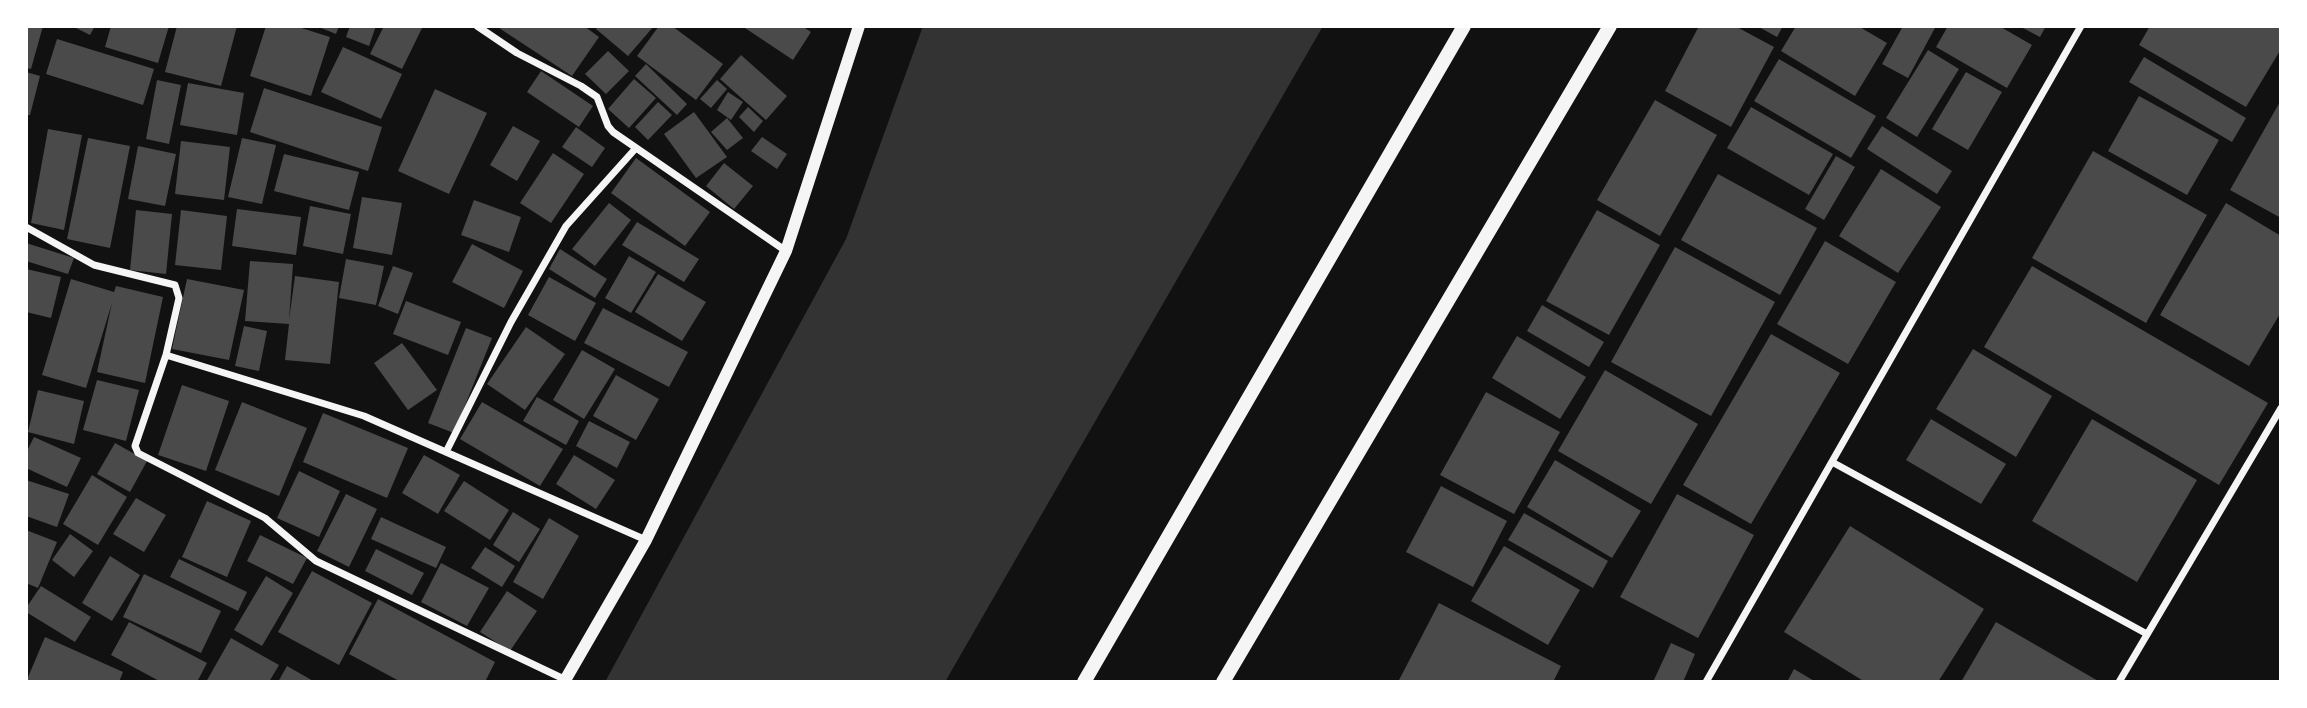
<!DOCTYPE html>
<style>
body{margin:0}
#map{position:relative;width:2307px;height:708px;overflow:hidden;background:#111;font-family:"Alegreya Sans",sans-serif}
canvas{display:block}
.frame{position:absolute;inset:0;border:28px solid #fff;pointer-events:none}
</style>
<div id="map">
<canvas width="2307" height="708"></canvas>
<div class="frame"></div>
</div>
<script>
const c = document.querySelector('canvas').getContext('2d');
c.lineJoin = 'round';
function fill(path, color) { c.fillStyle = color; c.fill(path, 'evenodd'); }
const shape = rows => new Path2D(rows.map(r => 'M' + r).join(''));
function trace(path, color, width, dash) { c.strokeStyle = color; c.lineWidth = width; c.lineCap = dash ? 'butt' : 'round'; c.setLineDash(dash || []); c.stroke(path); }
fill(shape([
 [923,26,1323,26,945,682,605,682,846,239]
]), '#333');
fill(shape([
 [26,26,43,26,31,69,26,68],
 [72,26,95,26,90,35],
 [111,26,169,26,158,63,105,47],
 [177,26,237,26,221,86,165,72],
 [266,26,295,26,330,37,311,96,250,76],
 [316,26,339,26,336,34],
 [350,26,376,26,369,46,346,37],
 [384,26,423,26,402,69,370,54],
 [496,26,584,26,599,37,572,76],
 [598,26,654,26,628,56,596,29],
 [659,26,672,26,723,64,696,100,637,56],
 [742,26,802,26,811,32,793,60],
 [1699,26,1735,26,1774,47,1731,127,1665,91],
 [1757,26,1783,26,1777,37],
 [1796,26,1858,26,1887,43,1855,96,1781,51],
 [1903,26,1936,26,1908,78,1882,64],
 [1948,26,1999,26,2032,45,2007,88,1936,47],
 [2019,26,2046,26,2040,37],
 [2150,26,2281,26,2281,49,2246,107,2139,45],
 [57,39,154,69,143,105,46,74],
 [343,47,402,74,381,119,321,92],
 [1928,50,1959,69,1917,137,1886,118],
 [608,51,629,71,606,94,585,74],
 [741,55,787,96,766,120,720,79],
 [2144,57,2246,118,2232,142,2129,82],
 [1779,59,1876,116,1851,158,1754,101],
 [646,64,687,104,677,115,635,76],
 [541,71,593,106,579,127,527,92],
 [26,72,40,76,30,115,26,115],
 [1966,72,2002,92,1968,150,1932,129],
 [634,79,656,98,629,128,608,109],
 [157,80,181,85,169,144,146,139],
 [717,80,727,89,711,108,700,99],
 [188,83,244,93,237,135,180,125],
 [264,88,382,127,368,171,250,132],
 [435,89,487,113,449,194,398,171],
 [728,92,743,102,731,120,717,110],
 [2139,96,2219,140,2187,195,2108,151],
 [1655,100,1717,135,1660,236,1597,200],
 [2281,100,2281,218,2230,190],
 [658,102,672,115,648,140,635,127],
 [748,107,763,121,754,132,739,117],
 [1751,107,1833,154,1809,195,1727,148],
 [694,112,727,157,696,178,664,134],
 [727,118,743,138,727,150,711,132],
 [513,126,540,141,517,181,490,165],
 [1882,126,1952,171,1937,194,1867,149],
 [576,127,605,148,592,167,562,147],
 [48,129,82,135,64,230,31,223],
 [762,137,787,154,777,169,751,151],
 [88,138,130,146,110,248,67,239],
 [242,138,276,145,262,204,228,197],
 [181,141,230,147,224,200,175,194],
 [138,146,176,154,165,206,128,199],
 [2093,151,2207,215,2146,323,2032,258],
 [553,153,584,174,551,223,520,203],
 [284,154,359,172,349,210,274,191],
 [1836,156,1855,167,1824,220,1805,209],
 [636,158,710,212,685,246,611,193],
 [724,163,753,186,734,209,706,186],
 [1881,169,1941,207,1898,273,1839,236],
 [1718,174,1817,228,1780,295,1681,240],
 [362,197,402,203,392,255,353,248],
 [474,200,521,217,509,252,461,235],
 [609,203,631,220,595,266,572,249],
 [2226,203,2281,236,2281,312,2249,366,2160,315],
 [310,206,351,214,343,254,303,246],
 [237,209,301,217,296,255,232,246],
 [136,210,172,214,166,274,130,270],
 [181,210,227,216,221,270,175,265],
 [1597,210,1660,245,1609,335,1546,301],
 [637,222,699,259,684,282,622,245],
 [1825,241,1896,282,1848,364,1777,324],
 [26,243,74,258,68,274,26,261],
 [472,244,523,271,504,308,452,282],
 [1675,247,1775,302,1711,416,1611,362],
 [560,249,607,279,595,298,549,269],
 [629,256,656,272,631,313,605,298],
 [346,259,384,266,376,305,339,298],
 [250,261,293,264,289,320,295,276,339,282,330,364,285,360,289,324,245,321],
 [393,266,413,273,398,314,378,306],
 [2032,266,2268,403,2219,485,1984,347],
 [26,269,61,277,51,318,26,312],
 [658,274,706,302,682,341,635,312],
 [549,277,596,303,575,341,528,315],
 [71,279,114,292,116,286,163,297,145,383,97,372,112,303,86,388,42,375],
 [187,279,244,290,229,360,172,349],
 [406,301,461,322,448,355,393,334],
 [1542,305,1604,342,1589,367,1527,331],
 [603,308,688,352,669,387,584,343],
 [244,326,267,331,259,371,235,366],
 [526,327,565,354,525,410,487,384],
 [466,328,492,338,454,433,428,423],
 [1771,334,1840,373,1751,524,1683,485],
 [1517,336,1586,377,1560,419,1492,378],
 [402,343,437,390,408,410,374,363],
 [1973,349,2052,396,2016,457,1936,409],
 [582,350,615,369,584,419,553,400],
 [1605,370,1698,424,1651,504,1558,451],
 [616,375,659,399,636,440,593,416],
 [97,380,139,390,126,441,83,430],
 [182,385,229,401,206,471,158,455],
 [38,390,84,401,74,444,28,432],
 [1486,392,1560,432,1514,514,1440,475],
 [537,397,579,421,566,445,523,421],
 [242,402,307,428,279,496,215,470],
 [482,402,563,449,540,486,460,439],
 [323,413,408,448,387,498,303,462],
 [1931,419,2006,464,1981,504,1906,460],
 [2092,419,2197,480,2137,582,2032,521],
 [589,421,630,442,617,468,576,446],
 [34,437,81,458,67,487,26,468,26,453],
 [115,443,147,461,130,492,97,474],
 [424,455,460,475,438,514,402,493],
 [574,455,615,480,596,509,556,484],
 [1555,460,1641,511,1612,558,1527,507],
 [299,471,340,491,319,537,277,518],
 [92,475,127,497,98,545,63,524],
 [26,480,69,494,57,527,26,516],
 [464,481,509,510,490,540,444,511],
 [1441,486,1507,521,1473,587,1406,552],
 [346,494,377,509,349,567,317,551],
 [1677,494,1754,535,1698,638,1620,597],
 [136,498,166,515,144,552,113,534],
 [207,501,251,521,227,577,182,557],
 [513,512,540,529,519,562,493,545],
 [1524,513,1608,561,1593,588,1508,540],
 [381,517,446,547,436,568,371,539],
 [549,518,579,536,543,599,513,582],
 [1850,526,1984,609,1938,682,1865,682,1784,632],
 [26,530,57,542,38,588,26,583],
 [70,534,93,551,74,577,52,560],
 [260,535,307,558,293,584,247,561],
 [1504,546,1580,590,1548,645,1471,601],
 [485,547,515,566,502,587,471,568],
 [376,549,424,573,412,595,365,571],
 [110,556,140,575,112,621,82,603],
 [179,559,247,592,238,611,170,577],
 [441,563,489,588,467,626,421,602],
 [312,571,372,603,339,665,278,632],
 [144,574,221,611,201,653,123,617],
 [266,576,293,593,262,646,234,630],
 [41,586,91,617,75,642,26,612,26,608],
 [507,591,537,611,510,651,480,632],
 [378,599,495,662,485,682,401,682,349,654],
 [1439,603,1561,666,1553,682,1398,682],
 [129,622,207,663,197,682,161,682,111,655],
 [1996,622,2100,682,1961,682],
 [45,637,123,672,119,682,26,682],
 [231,638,279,665,269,682,206,682],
 [1671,643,1695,654,1683,682,1653,682],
 [287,666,315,682,278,682],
 [1794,669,1816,682,1787,682]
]), '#4a4a4a');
trace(shape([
 [477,26,517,53,581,86,597,97,608,126,613,132,786,251],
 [26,227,94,265,175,285,179,298,166,355,364,416,646,540],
 [166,355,135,446,138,453,265,518,316,561,566,680],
 [446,452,511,322,566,226,636,148],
 [1832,462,2147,634],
 [1706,682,2081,26],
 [2119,682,2281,408]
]), '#f5f5f5', 7);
trace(shape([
 [564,682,646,540,786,251,859,26]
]), '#f5f5f5', 12);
trace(shape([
 [1084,682,1464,26],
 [1223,682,1610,26]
]), '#f5f5f5', 14);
</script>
